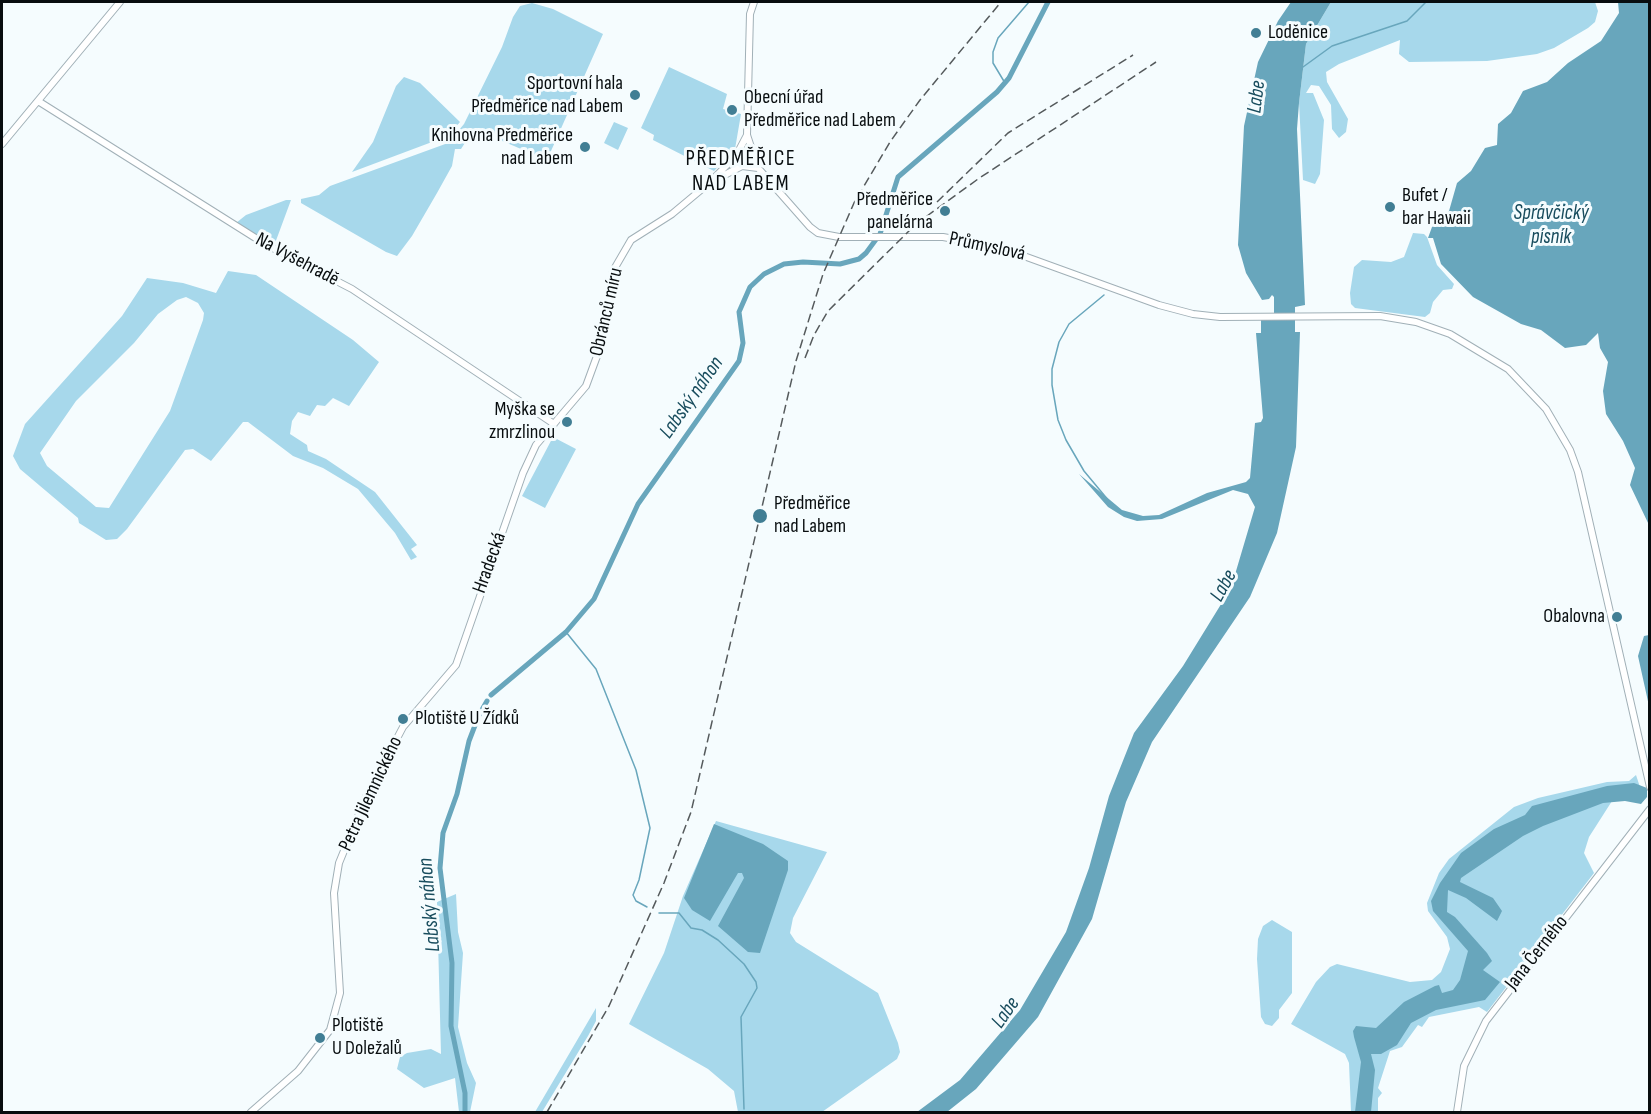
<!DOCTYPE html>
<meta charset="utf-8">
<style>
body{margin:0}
#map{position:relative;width:1651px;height:1114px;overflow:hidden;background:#f5fcfe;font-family:"Sofia Sans Condensed",sans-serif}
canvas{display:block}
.frame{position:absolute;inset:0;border:3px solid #080d0f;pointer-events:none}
</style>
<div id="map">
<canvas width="1651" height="1114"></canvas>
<div class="frame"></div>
</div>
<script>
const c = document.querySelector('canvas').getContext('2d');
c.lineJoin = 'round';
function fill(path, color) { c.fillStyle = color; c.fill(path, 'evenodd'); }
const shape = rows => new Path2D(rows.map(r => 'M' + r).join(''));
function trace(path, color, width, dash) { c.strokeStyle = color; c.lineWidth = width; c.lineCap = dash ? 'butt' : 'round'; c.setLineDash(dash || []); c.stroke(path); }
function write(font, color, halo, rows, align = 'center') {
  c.font = font + ' "Sofia Sans Condensed",sans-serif'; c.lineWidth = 6; c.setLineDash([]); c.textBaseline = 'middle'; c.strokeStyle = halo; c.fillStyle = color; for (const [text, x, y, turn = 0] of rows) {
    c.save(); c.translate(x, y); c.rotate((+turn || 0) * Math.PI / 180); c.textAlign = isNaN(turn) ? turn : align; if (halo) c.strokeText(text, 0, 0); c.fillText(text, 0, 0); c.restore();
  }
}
fill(shape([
 [1331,2,1595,2,1598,11,1595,22,1588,28,1554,48,1537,54,1487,61,1409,62,1399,54,1400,40,1339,64,1326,72,1327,82,1348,119,1346,132,1339,138,1332,129,1331,105,1319,86,1311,85,1306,93,1313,93,1324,120,1320,174,1315,184,1303,180,1299,103,1306,44],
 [532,3,553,9,603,34,547,160,474,129,461,149,455,149,452,166,437,193,412,236,397,256,386,252,301,203,301,199,319,195,330,186,448,143,464,124,502,47,513,17,520,6],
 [669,67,727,94,723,109,741,114,735,149,714,171,653,140,654,135,641,128],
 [404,77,420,83,460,122,448,136,352,172,373,142,396,86],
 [614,122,628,128,618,150,604,143],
 [286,200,291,200,274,246,236,223,246,215],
 [1413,233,1424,234,1427,237,1437,265,1454,284,1452,289,1443,290,1433,302,1430,313,1425,317,1355,308,1351,304,1350,293,1354,267,1362,260,1391,262,1404,257],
 [228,271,256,275,353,340,379,362,349,406,333,398,325,406,317,405,310,416,298,412,292,421,290,434,307,445,308,451,326,459,375,492,417,545,411,549,417,557,411,560,395,533,358,489,323,468,293,456,248,422,243,422,211,461,193,449,185,450,127,529,117,539,106,540,79,523,78,518,20,469,13,456,25,424,122,316,147,278,183,283,216,293],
 [186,297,198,303,204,313,203,320,170,411,109,508,96,507,47,466,40,453,76,401,134,343,158,314,177,300],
 [553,437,576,449,545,508,522,496],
 [1636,775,1643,796,1612,801,1589,837,1584,853,1594,873,1487,1012,1479,1007,1429,1017,1422,1027,1418,1025,1402,1047,1390,1051,1378,1088,1382,1093,1378,1098,1378,1112,1351,1112,1349,1063,1345,1054,1291,1024,1316,982,1330,967,1337,964,1410,982,1432,980,1441,972,1450,949,1447,937,1428,911,1427,903,1439,873,1449,859,1514,807,1538,798,1607,782,1629,781],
 [716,821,827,852,793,918,790,933,796,942,878,993,898,1043,900,1052,897,1059,822,1112,738,1112,734,1091,708,1069,629,1024,664,953,683,896],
 [456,894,458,932,463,953,458,1027,467,1063,476,1083,470,1112,459,1112,455,1078,424,1088,397,1069,400,1057,407,1053,431,1049,441,1054,437,902],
 [1272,920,1292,932,1292,993,1279,1010,1279,1018,1272,1026,1265,1024,1261,1017,1257,959,1258,939,1263,926],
 [596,1008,596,1021,588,1036,542,1112,535,1112]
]), '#a7d8eb');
fill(shape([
 [1291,2,1331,2,1306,44,1299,103,1297,129,1305,305,1295,307,1295,332,1300,332,1296,447,1277,533,1250,597,1152,742,1126,802,1092,919,1038,1017,976,1089,947,1112,917,1112,960,1080,1020,1010,1066,932,1089,868,1109,796,1134,733,1183,666,1231,588,1255,507,1248,494,1233,490,1162,519,1137,521,1124,517,1108,507,1079,474,1122,510,1143,516,1159,515,1207,493,1246,482,1250,478,1255,423,1261,422,1263,418,1256,333,1261,333,1261,313,1274,313,1274,297,1272,295,1269,299,1262,300,1246,273,1238,245,1244,126,1258,62,1278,21],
 [1618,2,1649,2,1649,525,1630,485,1635,468,1623,441,1606,414,1603,391,1608,362,1600,348,1598,333,1586,345,1565,348,1541,330,1521,324,1473,297,1441,264,1433,238,1428,238,1432,227,1449,211,1457,183,1471,171,1485,148,1497,145,1498,124,1511,113,1523,91,1547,82,1568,63,1601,41,1619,13],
 [1649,635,1650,635,1649,706,1638,656,1644,636],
 [1634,783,1647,788,1647,797,1641,804,1625,801,1603,803,1543,826,1523,836,1461,878,1460,882,1493,898,1502,911,1497,921,1466,898,1448,890,1447,912,1455,917,1487,953,1492,961,1483,970,1500,982,1485,1000,1436,1010,1411,1023,1397,1045,1381,1054,1371,1054,1375,1070,1371,1112,1355,1112,1361,1062,1354,1037,1353,1031,1356,1026,1376,1028,1404,1002,1435,986,1439,985,1442,993,1453,990,1460,980,1468,951,1433,911,1431,901,1440,883,1461,853,1494,829,1525,815,1532,806,1607,786],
 [714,824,763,844,788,861,788,870,760,953,748,952,718,926,744,878,742,873,738,873,710,921,692,910,684,898]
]), '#68a6bc');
trace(shape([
 [1303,67,1332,46,1407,21,1426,2],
 [1005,83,993,63,993,52,998,38,1029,2],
 [1104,295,1069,324,1059,342,1052,369,1052,385,1058,420,1066,440,1084,471,1109,501],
 [566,632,596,669,636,770,650,828,639,880,633,895,636,901,647,907],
 [659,913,679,913,691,928,702,930,718,940,744,964,756,982,757,988,741,1017,744,1109]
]), '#68a6bc', 1.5);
trace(shape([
 [491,695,566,632,594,599,638,504,739,361,743,343,739,312,750,287,764,274,784,264,803,262,840,264,859,259,866,253,880,234,898,177,997,92,1009,78,1048,2],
 [465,1112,465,1093,451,1026,452,963,440,868,443,833,457,794,469,741,479,715,487,701]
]), '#68a6bc', 5);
const secondary = shape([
 [754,2,750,14,747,135,758,168,810,227,818,233,839,237,943,237,999,247,1159,305,1193,314,1220,317,1380,316,1416,322,1450,334,1508,369,1546,409,1570,450,1578,472,1650,787],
 [38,101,265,244,352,289,554,424],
 [2,144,120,2],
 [715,180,742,166,758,168],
 [251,1112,298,1071,330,1030,340,993,334,893,339,863,366,797,403,727,456,665,523,473,536,445,586,386,604,337,613,271,631,240,672,214,708,184,736,156,747,135],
 [1457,1112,1464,1066,1486,1021,1650,809]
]);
trace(secondary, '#a1b0b7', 8);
trace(secondary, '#fff', 6);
trace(shape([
 [937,202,1008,133,1133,55],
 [805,358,814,335,828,311,916,224,978,179,1156,62],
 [547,1112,609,1006,664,883,691,812,796,361,823,274,854,203,890,142,920,100,1001,2]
]), '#555a5c', 1.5, [9, 4.5]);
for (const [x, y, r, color] of [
 [1256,33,6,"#417e94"],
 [635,95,6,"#417e94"],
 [732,110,6,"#417e94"],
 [585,147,6,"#417e94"],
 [1390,207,6,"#417e94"],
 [945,211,6,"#417e94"],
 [567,422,6,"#417e94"],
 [760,516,8,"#417e94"],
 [1617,617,6,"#417e94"],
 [403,719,6,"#417e94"],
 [320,1038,6,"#417e94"]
]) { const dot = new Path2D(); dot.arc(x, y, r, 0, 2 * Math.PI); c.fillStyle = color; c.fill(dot); trace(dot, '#f5fcfe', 2); }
write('20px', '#080d0f', '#f5fcfe', [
 ["Loděnice",1268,33],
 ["Sportovní hala",623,84,"right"],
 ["Předměřice nad Labem",623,107,"right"],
 ["Obecní úřad",744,98],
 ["Předměřice nad Labem",744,121],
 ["Knihovna Předměřice",573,136,"right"],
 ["nad Labem",573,159,"right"],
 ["Bufet /",1402,196],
 ["bar Hawaii",1402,219],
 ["Předměřice",933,200,"right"],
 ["panelárna",933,223,"right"],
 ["Myška se",555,410,"right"],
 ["zmrzlinou",555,433,"right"],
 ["Předměřice",774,504],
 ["nad Labem",774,527],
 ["Obalovna",1605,617,"right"],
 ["Plotiště U Žídků",415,719],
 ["Plotiště",332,1026],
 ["U Doležalů",332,1049]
], 'left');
write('20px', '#080d0f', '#f5fcfe', [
 ["Průmyslová",987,247,12],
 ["Na Vyšehradě",297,260,28],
 ["Obránců míru",607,312,-77],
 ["Hradecká",490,563,-70],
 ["Petra Jilemnického",371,794,-65],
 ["Jana Černého",1537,953,-52]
]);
write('italic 21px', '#184c5d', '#f5fcfe', [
 ["Labe",1257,97,-83],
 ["Správčický",1551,214],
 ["písník",1551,238],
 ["Labský náhon",692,398,-55],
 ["Labe",1224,586,-61],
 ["Labský náhon",430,905,-95],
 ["Labe",1006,1013,-55]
]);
c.letterSpacing = '1.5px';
write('22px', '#080d0f', '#f5fcfe', [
 ["PŘEDMĚŘICE",741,159],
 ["NAD LABEM",741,184]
]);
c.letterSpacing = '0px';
</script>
